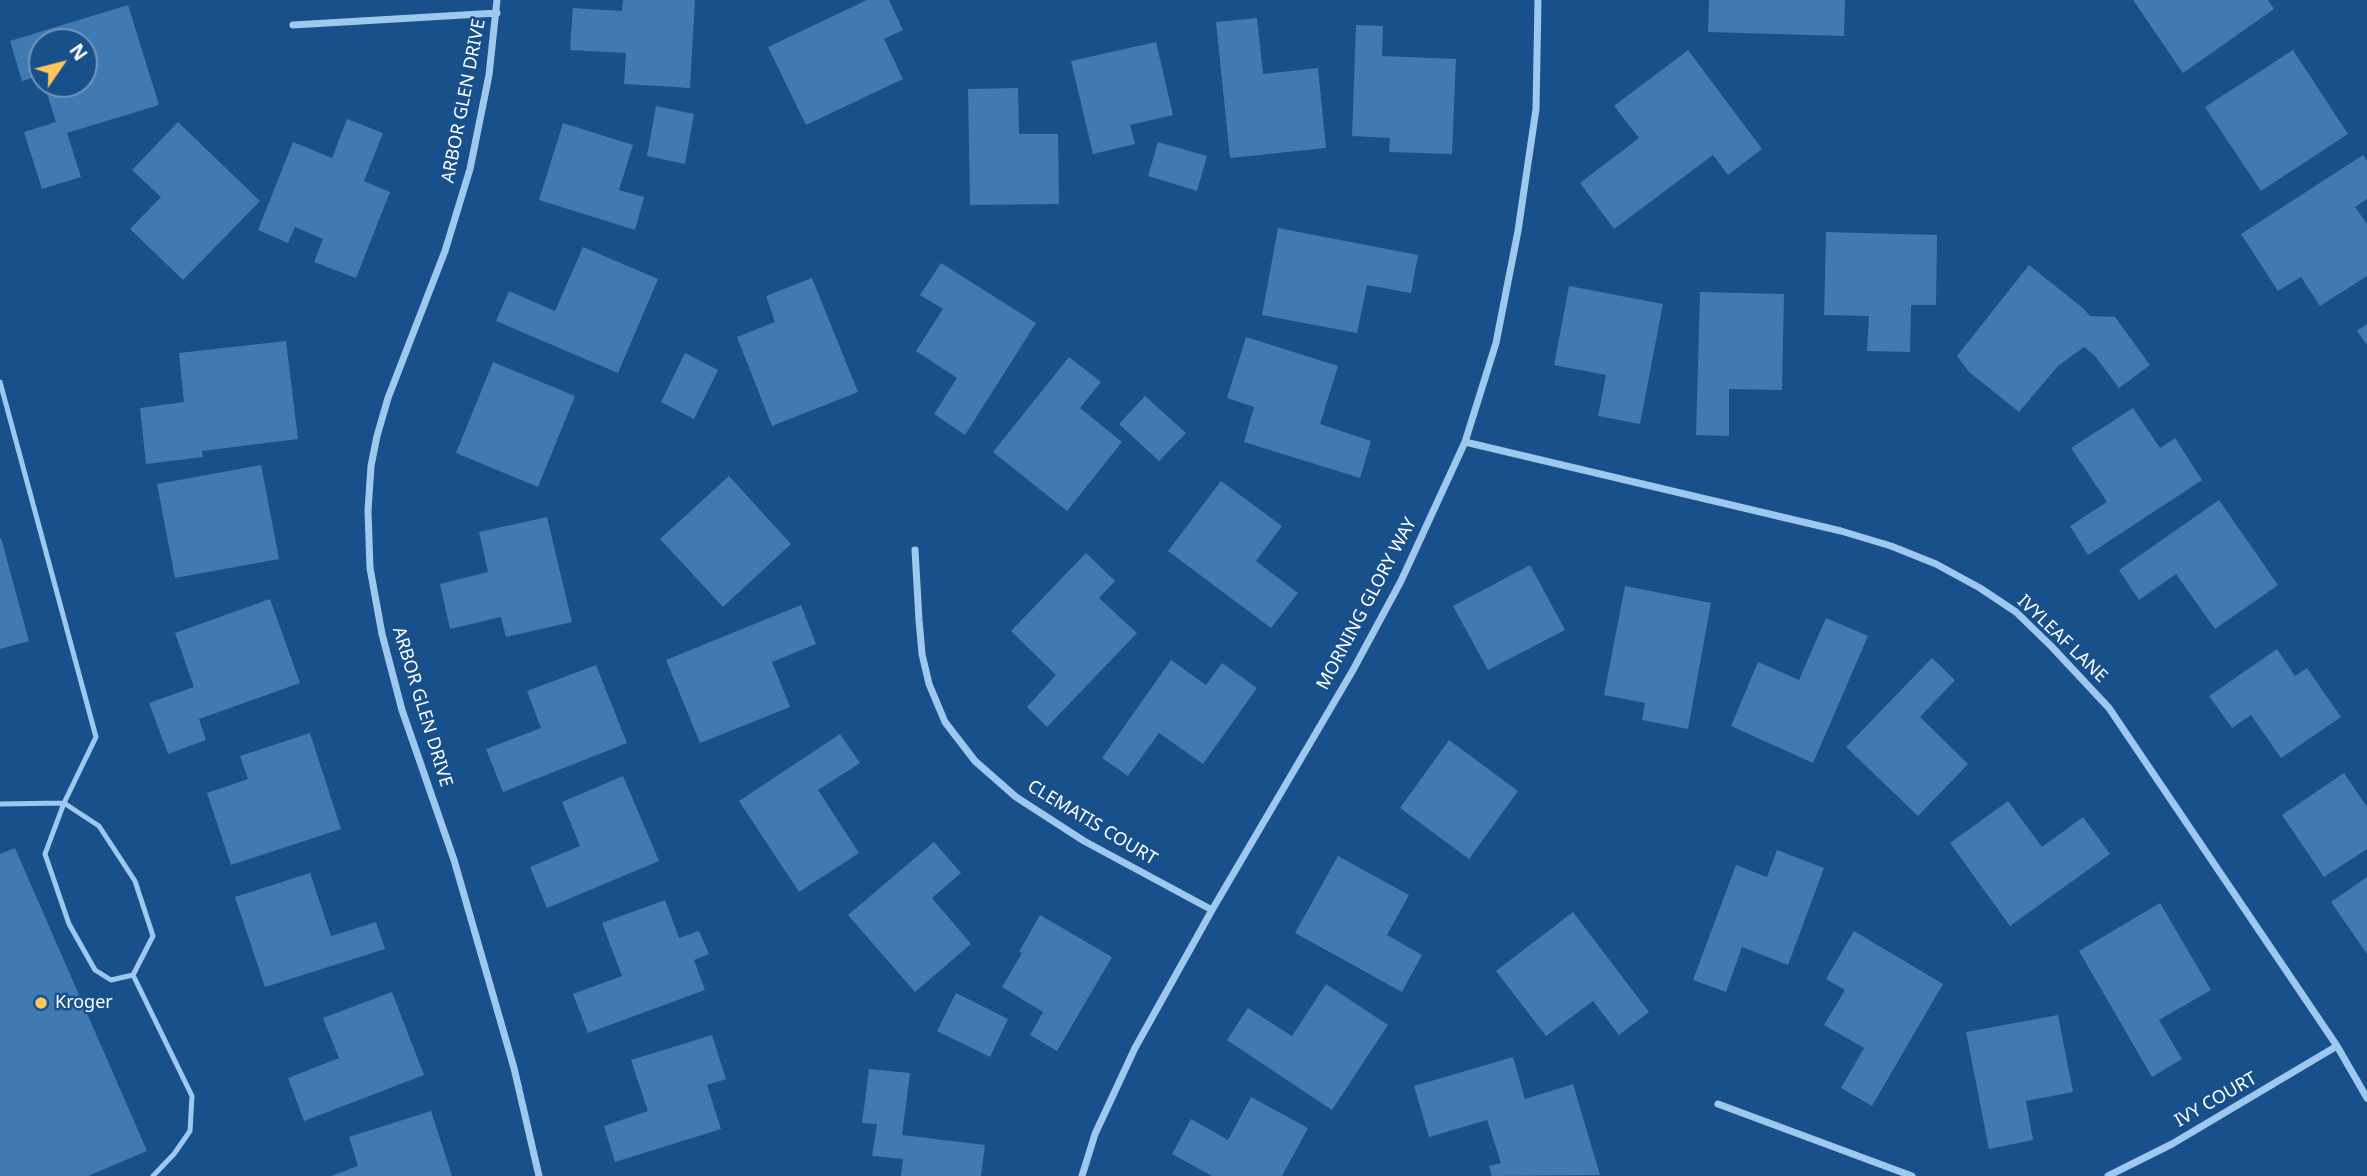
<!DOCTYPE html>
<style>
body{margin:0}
#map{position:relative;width:2367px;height:1176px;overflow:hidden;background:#17508a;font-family:"Noto Sans",sans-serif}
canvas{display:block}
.north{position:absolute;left:28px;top:28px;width:70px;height:70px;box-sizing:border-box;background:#17508a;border:2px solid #7496b9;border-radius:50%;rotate:55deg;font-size:19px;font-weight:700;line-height:28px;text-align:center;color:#fff}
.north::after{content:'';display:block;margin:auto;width:24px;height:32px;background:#ffc65c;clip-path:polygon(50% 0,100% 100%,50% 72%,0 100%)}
</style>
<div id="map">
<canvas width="2367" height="1176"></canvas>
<div class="north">N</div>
</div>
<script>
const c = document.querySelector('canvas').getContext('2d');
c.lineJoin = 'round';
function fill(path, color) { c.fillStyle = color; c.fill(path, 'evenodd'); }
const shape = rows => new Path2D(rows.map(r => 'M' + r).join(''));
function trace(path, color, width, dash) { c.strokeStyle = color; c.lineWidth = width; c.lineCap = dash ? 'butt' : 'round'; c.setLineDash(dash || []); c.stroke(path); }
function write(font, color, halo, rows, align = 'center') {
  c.font = font + ' "Noto Sans",sans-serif'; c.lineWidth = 5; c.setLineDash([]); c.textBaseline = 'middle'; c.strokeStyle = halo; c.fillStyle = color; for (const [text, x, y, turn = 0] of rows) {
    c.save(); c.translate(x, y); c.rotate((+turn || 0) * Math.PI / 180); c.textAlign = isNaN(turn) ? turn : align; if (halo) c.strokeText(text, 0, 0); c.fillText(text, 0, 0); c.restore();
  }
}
fill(shape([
 [623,0,695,0,690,88,624,84,626,53,570,50,573,8,622,11],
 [867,0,889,0,903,30,884,39,903,79,806,125,768,47],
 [1709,0,1845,0,1844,36,1708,32],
 [2133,0,2268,0,2274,9,2183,73],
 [128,5,159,105,67,133,81,177,42,189,24,132,56,122,44,84,84,84,84,42,42,42,42,75,22,81,10,41],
 [1257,18,1263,74,1318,68,1326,148,1230,158,1216,22],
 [1356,25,1383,26,1382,56,1456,59,1452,154,1389,152,1390,138,1352,136],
 [1156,42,1173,115,1130,125,1135,144,1093,154,1071,61],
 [1688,50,1762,149,1728,175,1713,155,1614,229,1580,183,1639,138,1614,106],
 [2293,50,2348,134,2261,191,2205,107],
 [1018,88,1019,134,1058,134,1059,204,970,205,968,89],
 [656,106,694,114,685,164,647,156],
 [347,119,383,133,364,181,390,192,356,278,314,262,323,239,295,227,288,243,258,230,293,142,332,158],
 [178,122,260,201,183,280,130,229,161,197,132,170],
 [563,123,633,145,619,190,644,197,635,230,539,200],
 [1158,142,1207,156,1197,191,1148,176],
 [2363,155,2367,161,2367,199,2355,207,2367,224,2367,276,2320,306,2301,277,2278,291,2241,234],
 [1278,228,1418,255,1411,293,1367,285,1357,333,1262,315],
 [1826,232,1937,235,1936,305,1911,305,1910,352,1867,351,1869,316,1824,315],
 [583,247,658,279,618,373,496,321,509,291,555,311],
 [941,263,1036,323,965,435,934,414,957,378,916,351,943,309,920,295],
 [2029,265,2084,309,2090,316,2115,317,2150,365,2119,388,2095,356,2084,347,2058,366,2019,412,1969,372,1957,356],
 [812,278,858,392,772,426,737,337,775,322,766,296],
 [1569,286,1663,304,1640,424,1598,416,1606,375,1554,365],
 [1700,292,1784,294,1782,390,1729,389,1729,436,1696,435],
 [2367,324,2367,345,2357,331],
 [1246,337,1338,366,1320,424,1371,441,1360,478,1244,442,1254,407,1227,398],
 [286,341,298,439,202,451,203,457,146,464,140,408,184,402,179,353],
 [685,353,718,370,694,419,661,402],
 [1069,357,1101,382,1080,408,1122,442,1067,511,993,452],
 [493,362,575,396,538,487,456,453],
 [1145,396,1186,433,1159,461,1119,424],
 [2133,408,2160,448,2175,438,2202,480,2088,555,2070,526,2107,502,2071,448],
 [261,465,279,559,175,578,157,484],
 [729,476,791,544,723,607,660,539],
 [1221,481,1282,526,1256,561,1298,593,1271,628,1168,551],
 [2219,500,2278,585,2215,629,2176,574,2139,600,2119,570],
 [547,517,572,622,506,637,501,617,450,629,440,584,488,572,479,532],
 [1,538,29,641,0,649,0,539],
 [1086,553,1115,581,1099,598,1137,633,1047,727,1027,707,1056,675,1011,631],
 [1530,565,1565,630,1488,670,1453,606],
 [1625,586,1711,603,1688,729,1642,720,1645,703,1604,695],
 [270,599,300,683,199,719,206,740,168,754,149,703,194,687,175,633],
 [801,605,816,644,772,662,790,707,700,743,666,660],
 [1826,618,1868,636,1813,763,1731,726,1758,662,1799,680],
 [2277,649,2295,676,2307,668,2341,717,2281,758,2251,715,2232,728,2209,696],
 [1932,658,1955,680,1920,717,1968,764,1918,816,1846,747],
 [1171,660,1206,685,1222,663,1257,688,1203,764,1159,733,1128,776,1102,758],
 [596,665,627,743,503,792,486,749,541,728,527,691],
 [310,733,341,829,231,865,207,793,248,779,240,756],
 [840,734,860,763,818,790,859,853,799,892,739,801],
 [1449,740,1518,791,1469,859,1400,808],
 [2344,773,2367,807,2367,849,2324,877,2282,815],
 [623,776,659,861,547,908,530,867,580,846,562,802],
 [2008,801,2042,847,2083,817,2110,854,2010,926,1950,843],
 [934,842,961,873,932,898,971,944,915,992,848,915],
 [15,848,147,1151,88,1176,0,1176,0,854],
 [1777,850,1824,868,1788,965,1742,947,1726,992,1693,980,1736,865,1767,877],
 [1338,856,1409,895,1387,935,1422,955,1402,992,1295,933],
 [310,873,331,936,376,922,385,949,265,987,235,897],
 [2367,877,2367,954,2331,902],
 [665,900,679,938,699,931,709,954,694,960,705,990,588,1033,573,994,622,976,602,923],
 [2160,903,2211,990,2159,1020,2182,1059,2152,1077,2079,951],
 [1573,912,1649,1012,1619,1035,1593,1001,1546,1036,1496,971],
 [1040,915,1112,957,1057,1051,1030,1035,1043,1012,1002,987,1022,953,1019,952],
 [1854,931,1943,984,1872,1106,1841,1088,1864,1048,1824,1025,1845,990,1826,979],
 [1326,984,1388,1025,1332,1110,1227,1040,1248,1008,1292,1036],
 [392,992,424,1075,304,1121,288,1078,339,1058,323,1018],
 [956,993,1008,1019,990,1057,937,1031],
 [2058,1015,2073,1092,2026,1101,2033,1140,1989,1149,1966,1032],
 [712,1035,726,1079,707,1085,721,1129,615,1162,604,1126,648,1111,631,1060],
 [1513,1057,1525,1099,1573,1084,1600,1175,1492,1176,1489,1166,1501,1163,1487,1120,1429,1137,1414,1086],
 [869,1069,910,1073,902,1135,985,1145,981,1176,901,1176,903,1159,872,1156,877,1124,862,1123],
 [1251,1097,1308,1128,1282,1176,1212,1176,1172,1154,1191,1119,1228,1140],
 [431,1111,452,1176,331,1176,358,1166,349,1137]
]), '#3f7ab2');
trace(shape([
 [0,382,96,737,64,803,45,854,69,924,95,970,111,980,133,975,153,936,135,881,99,826,64,803,0,804],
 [133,975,192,1096,190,1131,174,1154,153,1176]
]), '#9fc8ee', 5);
trace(shape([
 [497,0,489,75,470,169,445,251,388,398,377,436,371,466,368,511,370,568,382,634,402,710,454,860,514,1068,539,1176],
 [293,25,497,13],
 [1465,442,1841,531,1891,546,1936,564,1980,588,2016,612,2051,646,2109,708,2337,1046,2367,1098],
 [915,550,919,620,922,654,929,684,945,722,975,761,1016,797,1084,841,1212,910],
 [1718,1104,1912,1176],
 [1082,1176,1095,1134,1135,1048,1212,910,1353,670,1401,581,1465,442,1496,343,1518,231,1536,109,1538,0],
 [2108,1176,2172,1144,2337,1046]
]), '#9fc8ee', 7);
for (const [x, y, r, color] of [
 [41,1003,7,"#ffc65c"]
]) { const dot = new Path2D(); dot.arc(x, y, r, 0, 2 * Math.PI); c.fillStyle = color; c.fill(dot); trace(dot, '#17508a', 2.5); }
write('18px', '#fff', '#17508a', [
 ["ARBOR GLEN DRIVE",464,101,-79],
 ["MORNING GLORY WAY",1367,604,-62],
 ["IVYLEAF LANE",2062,639,44],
 ["ARBOR GLEN DRIVE",422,707,73],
 ["CLEMATIS COURT",1092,823,31],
 ["IVY COURT",2216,1100,-30]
]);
write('18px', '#fff', '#17508a', [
 ["Kroger",55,1003]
], 'left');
</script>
